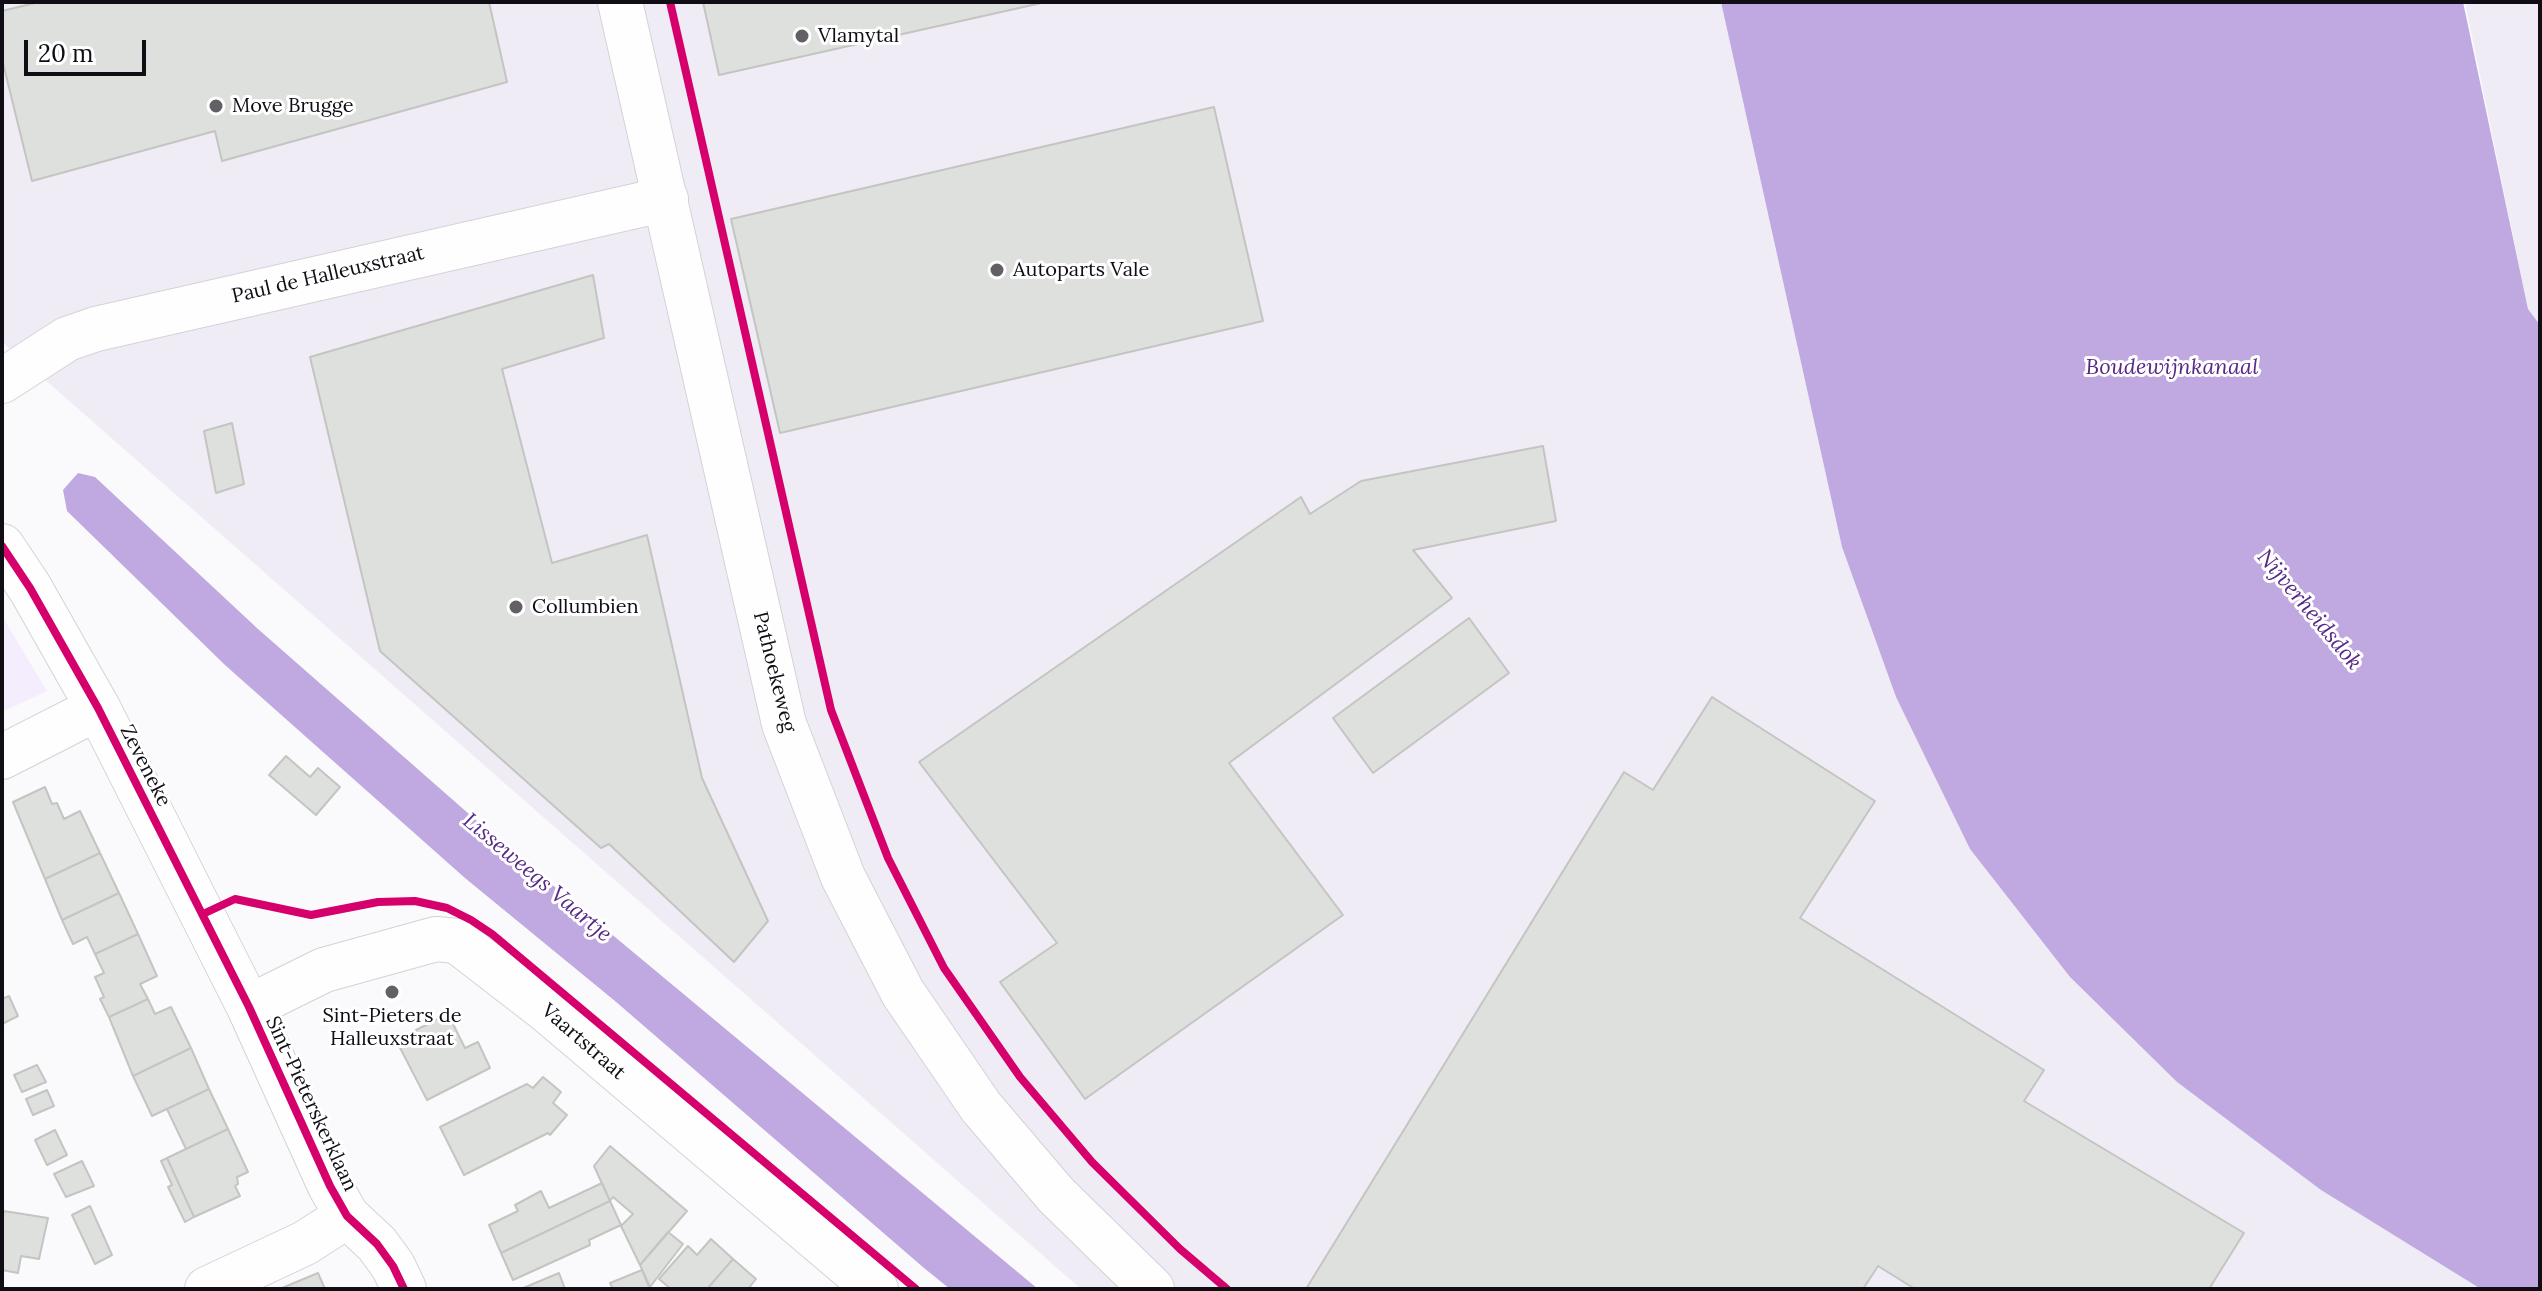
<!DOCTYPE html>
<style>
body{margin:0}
#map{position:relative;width:2542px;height:1291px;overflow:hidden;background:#faf9fb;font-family:Lora,serif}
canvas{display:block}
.frame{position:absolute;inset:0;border:4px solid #100d14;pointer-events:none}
.scale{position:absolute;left:24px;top:40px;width:122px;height:36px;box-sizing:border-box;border:4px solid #100d14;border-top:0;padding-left:10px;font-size:24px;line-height:28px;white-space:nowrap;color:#100d14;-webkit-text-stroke:6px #fff;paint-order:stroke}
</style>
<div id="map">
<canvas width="2542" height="1291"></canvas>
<div class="frame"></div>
<div class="scale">20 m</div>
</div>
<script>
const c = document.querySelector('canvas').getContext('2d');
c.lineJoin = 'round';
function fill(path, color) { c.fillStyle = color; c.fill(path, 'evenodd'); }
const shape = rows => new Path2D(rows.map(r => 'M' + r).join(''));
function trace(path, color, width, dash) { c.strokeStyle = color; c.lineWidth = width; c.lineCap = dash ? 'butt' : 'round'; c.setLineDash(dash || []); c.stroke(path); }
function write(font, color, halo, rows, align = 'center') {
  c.font = font + ' Lora,serif'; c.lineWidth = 6; c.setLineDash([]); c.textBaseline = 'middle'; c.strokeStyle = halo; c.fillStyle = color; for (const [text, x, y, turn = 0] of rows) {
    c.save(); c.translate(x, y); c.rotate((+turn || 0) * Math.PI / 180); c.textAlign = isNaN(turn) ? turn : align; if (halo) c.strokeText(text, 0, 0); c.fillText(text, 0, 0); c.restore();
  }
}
fill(shape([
 [2,2,1721,2,1842,547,1896,697,1970,849,2070,977,2177,1082,2321,1190,2482,1289,1081,1289,2,342],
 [2465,2,2540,2,2540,325,2528,309]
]), '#efecf6');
fill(shape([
 [2,616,47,691,2,712]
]), '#f3edfd');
fill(shape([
 [1721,2,2463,2,2528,309,2540,325,2540,1289,2481,1289,2321,1190,2177,1082,2070,977,1970,849,1896,697,1842,547],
 [78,473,95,477,258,629,502,843,1038,1289,950,1289,924,1268,615,1001,465,878,225,665,67,511,63,490]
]), '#c0a8e1');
const building = shape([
 [39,2,489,2,507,82,222,161,215,131,32,181,2,59,2,11,39,2],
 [703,2,1046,2,719,75,703,2],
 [1214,107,1263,321,780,433,731,219,1214,107],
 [593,275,604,338,502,369,552,563,647,535,702,778,768,921,734,962,609,844,601,848,380,651,310,357,593,275],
 [232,423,244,484,216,493,204,431,232,423],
 [1543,446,1556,521,1413,550,1452,598,1229,763,1343,915,1085,1099,1000,982,1057,943,919,762,1301,497,1310,514,1361,481,1543,446],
 [1469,618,1509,673,1373,773,1333,718,1469,618],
 [1712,697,1875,801,1800,918,2044,1070,2024,1101,2244,1233,2209,1289,1915,1289,1878,1266,1863,1289,1306,1289,1624,772,1653,790,1712,697],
 [286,756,310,777,318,768,340,787,316,815,269,775,286,756],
 [45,787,52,804,57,803,64,819,80,811,100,853,45,879,13,802,45,787],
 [100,853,119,893,62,920,45,879,100,853],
 [119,893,138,934,95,954,87,937,73,944,62,920,119,893],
 [138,934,157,976,140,984,148,999,109,1017,100,999,104,997,95,977,104,973,95,954,138,934],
 [9,996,18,1016,2,1024,2,999,9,996],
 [148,999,155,1014,171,1007,191,1048,133,1076,109,1017,148,999],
 [448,1014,465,1048,478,1042,490,1068,427,1100,396,1040,448,1014],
 [191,1048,209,1089,152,1116,133,1076,191,1048],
 [37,1065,46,1082,22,1092,14,1075,37,1065],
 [543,1077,561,1092,553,1103,567,1115,550,1135,548,1133,464,1175,440,1127,527,1084,533,1088,543,1077],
 [209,1089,228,1129,186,1149,167,1109,209,1089],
 [47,1090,54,1106,33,1115,26,1099,47,1090],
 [228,1129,248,1172,237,1177,238,1184,235,1186,240,1196,194,1217,167,1158,228,1129],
 [55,1130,67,1155,47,1165,35,1140,55,1130],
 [610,1146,687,1211,640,1265,621,1226,633,1214,613,1197,610,1201,594,1166,610,1146],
 [167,1158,194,1217,185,1222,168,1187,172,1185,161,1161,167,1158],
 [82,1161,94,1186,66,1197,54,1174,82,1161],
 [602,1183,610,1201,501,1253,489,1225,518,1211,515,1205,541,1191,549,1208,602,1183],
 [610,1201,621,1225,589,1240,590,1245,513,1280,501,1253,610,1201],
 [90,1206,112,1255,95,1264,72,1215,90,1206],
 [4,1211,48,1218,39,1259,21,1256,18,1273,2,1270,2,1222,4,1211],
 [668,1232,683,1244,650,1287,640,1265,668,1232],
 [711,1239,733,1259,707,1289,671,1289,659,1279,688,1246,697,1255,711,1239],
 [733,1259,756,1279,748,1289,707,1289,733,1259],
 [642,1270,650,1289,613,1289,610,1283,642,1270],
 [318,1273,325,1289,282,1288,318,1273],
 [559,1273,565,1289,521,1289,559,1273]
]);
fill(building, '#dee0dd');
trace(building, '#c4c5c2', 2);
const minor = shape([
 [2,381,67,339,96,329,666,199],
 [2,546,30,588,98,708,249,1007,330,1186,347,1216,377,1244,393,1266,404,1289],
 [2,757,98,708],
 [249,1007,324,970,436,939,457,941,545,1009,876,1289],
 [207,1289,305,1243,347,1216]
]);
const secondary = shape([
 [620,2,784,724,843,877,903,993,981,1107,1056,1195,1152,1289]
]);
trace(minor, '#d4d2d7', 46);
trace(secondary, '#d4d2d7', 46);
trace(minor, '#fefefe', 44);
trace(secondary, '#fefefe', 44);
trace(shape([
 [670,2,831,710,888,858,944,968,1020,1077,1092,1162,1180,1249,1227,1289],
 [2,546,30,588,98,708,249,1007,330,1186,347,1216,377,1244,393,1266,404,1289],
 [203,914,235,899,311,915,378,902,415,901,447,908,471,920,492,934,916,1289]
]), '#d6006c', 8);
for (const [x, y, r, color] of [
 [802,36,8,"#626065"],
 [216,106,8,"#626065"],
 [997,270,8,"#626065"],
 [516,607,8,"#626065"],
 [392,992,8,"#626065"]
]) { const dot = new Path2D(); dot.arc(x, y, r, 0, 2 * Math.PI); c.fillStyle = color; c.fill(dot); trace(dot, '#fff', 3); }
write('20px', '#100d14', '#fff', [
 ["Vlamytal",818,36],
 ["Move Brugge",232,106],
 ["Autoparts Vale",1013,270],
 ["Collumbien",532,607],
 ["Sint-Pieters de",392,1016,"center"],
 ["Halleuxstraat",392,1039,"center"]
], 'left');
write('20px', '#100d14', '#fff', [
 ["Paul de Halleuxstraat",328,275,-13],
 ["Pathoekeweg",774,672,76],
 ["Zeveneke",145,766,63],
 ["Vaartstraat",583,1042,41],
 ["Sint-Pieterskerklaan",311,1104,65]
]);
write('italic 22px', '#572a88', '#fff', [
 ["Boudewijnkanaal",2172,368],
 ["Nijverheidsdok",2309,610,50],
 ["Lisseweegs Vaartje",537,878,40]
]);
</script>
